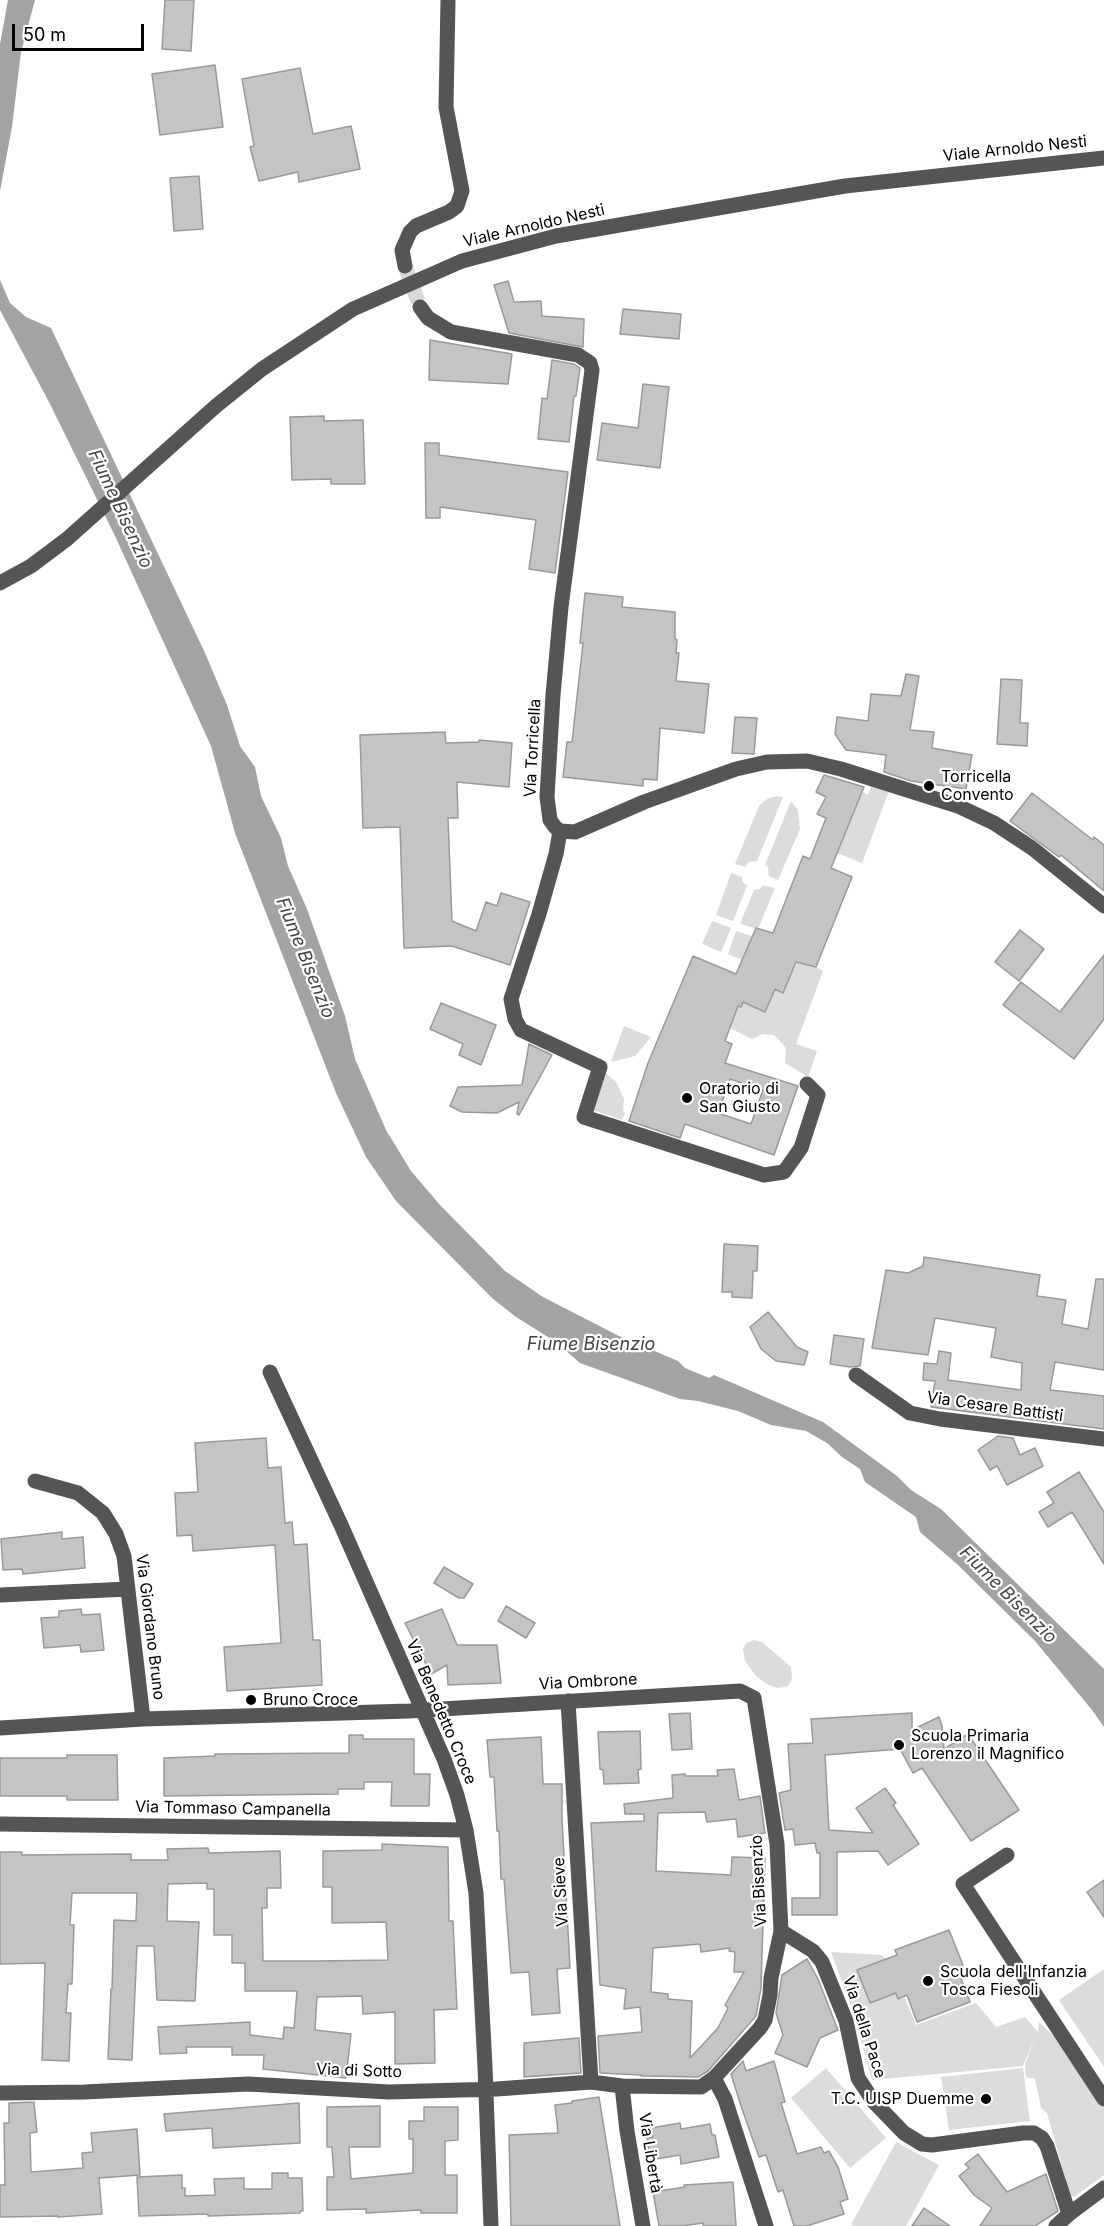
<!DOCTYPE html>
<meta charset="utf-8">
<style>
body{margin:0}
#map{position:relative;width:1104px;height:2226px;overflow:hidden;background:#fff;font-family:Inter,sans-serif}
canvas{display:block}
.scale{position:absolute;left:12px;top:24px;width:132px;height:27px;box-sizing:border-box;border:3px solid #000;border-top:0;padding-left:8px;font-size:18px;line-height:21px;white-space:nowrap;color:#000;-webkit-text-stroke:4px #fff;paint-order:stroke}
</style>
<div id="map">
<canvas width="1104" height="2226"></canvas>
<div class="scale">50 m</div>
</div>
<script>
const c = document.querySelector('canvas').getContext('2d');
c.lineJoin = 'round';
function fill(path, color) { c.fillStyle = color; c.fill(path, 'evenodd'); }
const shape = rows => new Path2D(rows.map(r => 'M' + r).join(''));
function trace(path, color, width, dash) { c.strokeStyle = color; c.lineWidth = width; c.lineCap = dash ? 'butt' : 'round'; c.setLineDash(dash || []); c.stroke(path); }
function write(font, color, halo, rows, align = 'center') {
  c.font = font + ' Inter,sans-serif'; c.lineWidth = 4.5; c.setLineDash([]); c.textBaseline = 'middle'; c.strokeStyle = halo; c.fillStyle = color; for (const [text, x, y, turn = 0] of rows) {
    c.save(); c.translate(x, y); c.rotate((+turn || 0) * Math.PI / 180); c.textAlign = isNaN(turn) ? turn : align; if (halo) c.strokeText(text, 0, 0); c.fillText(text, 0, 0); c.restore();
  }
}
fill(shape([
 [872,784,889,791,862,863,837,853,860,798,863,792,868,795],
 [777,796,783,797,757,861,749,862,745,867,735,864,759,806,767,799],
 [791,801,798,810,800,829,778,880,769,876,768,867,765,865],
 [731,873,742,877,742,881,747,886,733,921,716,915],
 [763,885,775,888,758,929,740,924,754,890,760,889],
 [712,921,731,928,721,952,702,944],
 [736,931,752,936,742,960,728,954],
 [796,962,816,967,823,971,796,1044,817,1051,808,1077,785,1063,786,1048,774,1035,763,1034,752,1039,730,1028,738,1006,741,1007,743,1002,766,1011,775,989,783,992],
 [624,1026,651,1037,635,1056,611,1062],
 [606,1073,616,1082,624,1099,623,1111,625,1113,622,1120,593,1110],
 [754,1640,762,1642,791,1667,792,1679,788,1686,778,1688,768,1685,756,1676,745,1661,743,1649,746,1643],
 [831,1952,882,1955,885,1959,857,1970,869,2003,896,1993,898,1999,905,1998,916,2025,976,2003,996,2027,1025,2017,1038,2032,1039,2022,1056,2038,1070,2056,1104,2108,1104,2175,1074,2197,1070,2195,1047,2113,1041,2108,1035,2079,1026,2077,1025,2065,1035,2038,1023,2066,872,2080,852,2009],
 [1104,1969,1104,2067,1059,2000],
 [826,2068,886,2138,850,2168,791,2098],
 [1023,2068,1030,2121,949,2130,941,2077],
 [896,2142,939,2165,906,2226,854,2226,851,2225]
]), '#dcdcdc');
fill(shape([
 [8,0,35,0,21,52,12,127,0,191,0,44],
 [0,280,10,303,26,317,51,328,205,653,227,705,240,746,255,767,261,796,281,838,288,866,307,909,345,1016,355,1059,386,1130,411,1171,440,1205,505,1271,543,1297,619,1336,678,1361,685,1368,709,1378,714,1375,823,1422,897,1476,911,1490,941,1509,1104,1669,1104,1727,1092,1710,1035,1641,958,1565,920,1532,916,1517,865,1482,860,1469,842,1457,827,1443,806,1431,771,1425,738,1411,698,1401,680,1399,580,1363,556,1342,516,1317,492,1298,396,1201,366,1157,336,1093,235,833,211,746,115,536,50,404,0,310]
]), '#a3a3a3');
const building = shape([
 [165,0,194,0,191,51,162,49,165,0],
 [215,65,223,127,160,135,152,74,215,65],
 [300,68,313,134,351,126,360,169,299,182,298,172,259,181,250,147,254,146,242,79,300,68],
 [199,176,203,229,174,231,170,178,199,176],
 [508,281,514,302,541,301,542,316,584,319,583,347,509,333,494,285,508,281],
 [623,309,681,314,679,339,620,334,623,309],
 [430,340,512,354,508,384,429,380,430,340],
 [552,360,574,364,580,368,576,396,574,396,569,442,538,439,542,398,547,399,552,360],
 [643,384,669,387,660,468,597,460,602,423,638,428,643,384],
 [324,416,324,421,363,420,365,484,331,484,331,479,292,480,290,417,324,416],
 [425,443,439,443,439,455,568,472,555,573,529,569,536,520,440,507,440,518,426,518,425,443],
 [585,593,623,597,622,607,675,612,675,639,677,640,676,653,679,653,676,681,709,684,704,733,660,728,657,780,643,779,643,786,563,777,567,742,572,742,583,643,580,643,585,593],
 [906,674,919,676,910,730,934,732,932,748,972,755,966,789,911,781,884,772,886,755,846,750,835,734,837,717,868,721,871,694,901,696,906,674],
 [1001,679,1022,680,1020,723,1028,723,1027,746,997,744,1001,679],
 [735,717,757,718,754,754,732,753,735,717],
 [445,732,446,743,479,742,479,740,512,743,509,787,457,782,458,818,448,818,452,921,476,931,486,902,497,906,501,893,530,902,510,965,452,946,404,948,400,827,363,828,360,735,445,732],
 [824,775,864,787,831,868,852,877,816,967,796,962,783,993,775,989,765,1012,743,1002,741,1007,738,1006,725,1041,732,1044,725,1063,798,1086,774,1155,685,1124,680,1138,629,1121,648,1063,693,956,736,974,756,928,773,933,803,856,810,859,826,818,817,814,826,797,816,792,824,775],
 [730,1079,763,1090,751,1124,718,1113,730,1079],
 [1032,793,1093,840,1094,837,1104,845,1104,891,1061,855,1059,857,1010,821,1032,793],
 [1020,930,1044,949,1019,981,995,962,1020,930],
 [1104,955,1104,1019,1074,1059,1003,1005,1021,982,1060,1012,1104,955],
 [441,1003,496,1025,481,1065,459,1055,463,1044,430,1029,441,1003],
 [529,1044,552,1055,519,1115,517,1114,519,1102,497,1113,462,1112,450,1106,458,1087,522,1085,529,1044],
 [724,1244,758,1246,757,1271,753,1271,752,1298,732,1297,732,1292,722,1292,724,1244],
 [924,1257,1040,1275,1037,1296,1066,1300,1062,1324,1088,1329,1096,1279,1104,1279,1104,1370,1055,1362,1050,1390,1104,1396,1104,1429,931,1407,935,1381,923,1380,924,1363,937,1364,939,1351,951,1353,948,1380,1021,1390,1022,1363,991,1357,996,1328,935,1318,928,1355,872,1348,886,1270,908,1273,923,1266,924,1257],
 [768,1312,797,1347,808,1352,804,1365,776,1361,761,1349,750,1327,768,1312],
 [834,1335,864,1339,860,1366,850,1367,830,1364,834,1335],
 [998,1436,1013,1438,1020,1455,1035,1448,1043,1466,1007,1485,997,1466,990,1470,978,1450,998,1436],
 [266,1438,268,1468,281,1467,285,1523,292,1522,294,1545,307,1544,313,1640,320,1640,322,1685,227,1691,224,1647,281,1643,275,1545,193,1551,192,1535,177,1536,175,1493,198,1492,195,1443,266,1438],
 [1079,1472,1104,1512,1104,1564,1072,1512,1048,1527,1039,1512,1054,1503,1047,1492,1079,1472],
 [62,1532,62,1539,83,1537,85,1568,23,1574,22,1569,3,1570,1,1539,62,1532],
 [444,1567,473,1584,464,1598,459,1598,434,1583,444,1567],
 [506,1606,535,1623,526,1638,498,1621,506,1606],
 [81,1609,82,1615,100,1614,104,1650,81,1652,80,1645,44,1648,41,1618,59,1617,59,1611,81,1609],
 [442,1609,457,1645,497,1645,501,1683,448,1685,447,1665,431,1674,405,1623,442,1609],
 [690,1713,692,1749,672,1750,669,1714,690,1713],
 [912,1713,912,1730,939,1717,942,1726,944,1749,968,1734,1019,1810,971,1841,922,1768,913,1773,900,1749,825,1755,829,1830,873,1833,856,1808,885,1788,896,1803,893,1805,919,1844,888,1865,878,1851,837,1852,837,1915,792,1915,792,1898,820,1898,820,1853,817,1853,815,1843,795,1845,793,1829,785,1830,779,1793,791,1790,788,1744,813,1743,811,1719,912,1713],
 [640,1731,641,1769,638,1770,639,1783,604,1784,603,1770,600,1769,598,1732,640,1731],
 [349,1735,363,1735,363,1739,414,1739,414,1774,430,1774,429,1806,391,1806,392,1782,364,1782,364,1789,338,1789,338,1794,164,1796,164,1758,215,1756,215,1754,349,1753,349,1735],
 [541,1737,543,1784,562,1784,562,1818,570,1968,557,1969,560,2013,532,2015,529,1972,511,1973,504,1879,501,1879,499,1831,497,1831,494,1777,490,1777,487,1740,541,1737],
 [67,1755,117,1755,118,1800,67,1800,67,1796,0,1796,0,1758,67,1758,67,1755],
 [734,1769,739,1800,760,1796,765,1833,738,1837,736,1819,707,1822,705,1812,658,1813,656,1871,731,1875,732,1857,765,1858,761,1988,756,2016,708,2071,698,2077,641,2076,641,2075,600,2073,598,2036,642,2032,640,2007,624,2009,626,1989,600,1985,591,1823,644,1821,644,1814,625,1814,624,1804,673,1798,672,1775,685,1774,685,1776,718,1776,717,1770,734,1769],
 [700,1944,701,1952,730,1948,729,1951,735,1952,734,1972,744,1972,725,2005,728,2008,718,2028,690,2058,692,2001,668,1999,668,1994,651,1992,653,1948,700,1944],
 [382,1844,448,1847,449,1921,453,1921,457,2009,434,2010,435,2063,395,2064,395,2012,363,2014,362,1996,317,1997,315,2030,351,2034,346,2078,263,2069,264,2055,232,2055,232,2047,186,2047,187,2053,160,2054,158,2027,250,2022,250,2035,283,2039,284,2027,294,2028,297,1991,245,1991,245,1963,232,1963,232,1935,214,1935,214,1889,207,1889,207,1883,168,1884,167,1921,199,1922,195,2001,157,2000,154,1946,137,1946,132,2060,108,2059,111,1989,112,1989,114,1920,136,1921,137,1893,72,1893,70,1925,74,1925,72,1984,68,1984,66,2013,71,2013,69,2061,42,2060,45,1963,0,1964,0,1852,22,1852,22,1855,131,1854,131,1860,168,1860,167,1849,208,1848,209,1853,280,1851,281,1888,267,1888,267,1908,262,1908,263,1961,317,1961,388,1960,386,1922,332,1923,332,1887,323,1887,323,1851,382,1850,382,1844],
 [1104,1880,1104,1917,1087,1892,1104,1880],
 [949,1930,963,1965,957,1968,970,2002,917,2022,907,1995,898,1999,896,1993,870,2003,857,1970,897,1955,895,1950,949,1930],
 [807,1959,818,1979,838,2030,820,2038,807,2067,775,2053,783,2035,776,2013,782,1975,807,1959],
 [579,2038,581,2073,524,2077,524,2043,579,2038],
 [743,2061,746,2071,774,2061,785,2102,781,2103,797,2154,821,2147,824,2153,829,2151,838,2167,848,2199,840,2202,844,2214,807,2226,794,2226,783,2190,778,2192,766,2155,759,2157,741,2106,731,2074,743,2061],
 [599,2097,620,2226,511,2226,509,2135,558,2133,555,2105,572,2103,572,2101,599,2097],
 [34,2102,37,2132,30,2133,31,2172,83,2168,82,2153,93,2152,91,2133,137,2129,140,2175,99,2178,102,2214,58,2217,58,2216,0,2217,0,2185,5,2185,4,2123,9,2123,9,2103,34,2102],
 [299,2103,300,2143,213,2148,212,2128,166,2131,164,2114,299,2103],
 [380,2106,380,2147,349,2147,351,2179,413,2173,413,2139,409,2139,409,2121,424,2121,424,2107,458,2107,458,2140,445,2141,445,2175,457,2175,457,2213,421,2213,421,2210,366,2213,366,2209,327,2210,327,2177,334,2177,332,2147,327,2147,327,2107,380,2106],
 [680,2123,681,2129,710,2124,712,2135,715,2135,719,2157,681,2164,680,2155,650,2160,647,2138,653,2137,651,2128,680,2123],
 [978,2154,1007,2192,1046,2174,1058,2211,1035,2226,980,2226,992,2208,974,2195,959,2176,969,2168,965,2164,978,2154],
 [272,2173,288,2173,288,2178,302,2178,303,2211,300,2211,300,2213,208,2216,208,2214,139,2216,137,2177,182,2175,182,2188,185,2188,185,2196,215,2195,214,2179,244,2178,244,2189,272,2189,272,2173],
 [733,2182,736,2226,703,2226,703,2223,682,2226,659,2226,653,2192,685,2187,684,2185,733,2182],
 [924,2208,950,2226,912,2226,924,2208]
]);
fill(building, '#c4c4c4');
trace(building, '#999', 1.5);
trace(shape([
 [405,266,420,307]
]), '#d9d9d9', 15, [15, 8]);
trace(shape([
 [405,266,402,250,410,232,416,226,449,212,457,206,462,191,446,107,448,0],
 [420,307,428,318,451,332,578,355,590,363,592,370,561,607,553,695,547,797,550,820,555,827,560,831,575,832,644,802,736,769,767,762,807,761,841,769,958,806,994,823,1032,848,1104,906],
 [0,583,31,566,67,539,216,406,262,369,353,309,462,261,556,236,845,186,1104,158],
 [560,831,556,854,539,914,511,999,515,1019,521,1030,600,1067,584,1117,764,1175,784,1172,801,1148,818,1095,807,1084],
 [270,1372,341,1525,444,1759,457,1795,466,1830,476,1893,485,2067,491,2226],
 [856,1375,910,1413,940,1419,1104,1439],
 [35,1481,78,1493,103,1513,116,1534,124,1556,143,1719],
 [0,1595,128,1589],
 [568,1701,591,2082],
 [0,1728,143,1719,409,1711,740,1691,754,1698,777,1844,781,1931,771,1978,770,1995,765,2020,760,2028,714,2078,701,2087,622,2086,591,2082,497,2089,389,2092,248,2084,84,2092,0,2093],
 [0,1824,466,1830],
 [1007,1855,963,1884,1104,2099],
 [781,1931,813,1951,822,1962,846,2021,858,2078,874,2102,904,2133,922,2144,932,2145,1023,2133,1034,2133,1042,2138,1047,2146,1069,2214],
 [714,2078,725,2099,766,2226],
 [622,2086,627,2131,643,2226],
 [1056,2226,1069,2214,1104,2188]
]), '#555', 15);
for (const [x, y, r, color] of [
 [929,786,6,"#000"],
 [687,1098,6,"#000"],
 [251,1700,6,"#000"],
 [899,1745,6,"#000"],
 [928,1981,6,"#000"],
 [986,2099,6,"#000"]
]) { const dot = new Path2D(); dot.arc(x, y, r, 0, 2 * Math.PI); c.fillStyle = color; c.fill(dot); trace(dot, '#fff', 2); }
write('16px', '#000', '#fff', [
 ["Viale Arnoldo Nesti",1015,149,-6],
 ["Viale Arnoldo Nesti",534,226,-13],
 ["Via Torricella",533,748,-87],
 ["Via Cesare Battisti",995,1407,8],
 ["Via Giordano Bruno",150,1627,83],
 ["Via Ombrone",588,1682,-3],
 ["Via Benedetto Croce",441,1712,67],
 ["Via Tommaso Campanella",233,1809,1],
 ["Via Bisenzio",759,1881,-93],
 ["Via Sieve",561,1892,-93],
 ["Via della Pace",864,2027,72],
 ["Via di Sotto",359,2071,2],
 ["Via Libertà",650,2153,81]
]);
write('16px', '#000', '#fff', [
 ["Torricella",941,777],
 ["Convento",941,795],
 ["Oratorio di",699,1089],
 ["San Giusto",699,1107],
 ["Bruno Croce",263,1700],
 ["Scuola Primaria",911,1736],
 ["Lorenzo il Magnifico",911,1754],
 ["Scuola dell'Infanzia",940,1972],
 ["Tosca Fiesoli",940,1990],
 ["T.C. UISP Duemme",974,2099,"right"]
], 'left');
write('italic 18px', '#444', '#fff', [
 ["Fiume Bisenzio",120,509,65],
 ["Fiume Bisenzio",305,958,68],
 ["Fiume Bisenzio",591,1345],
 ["Fiume Bisenzio",1008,1595,45]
]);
</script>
